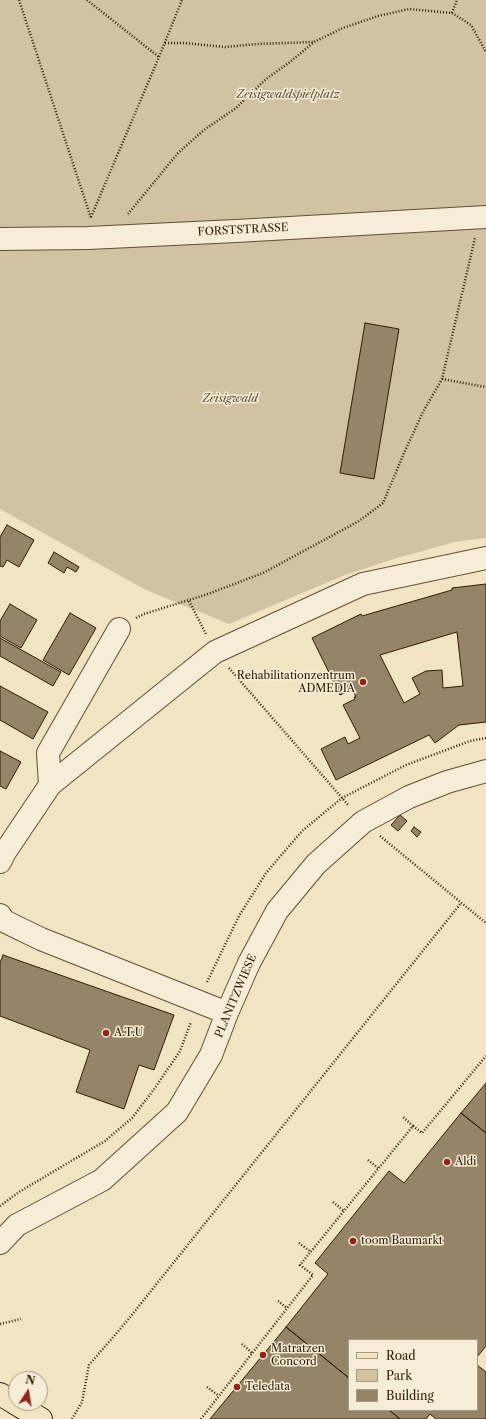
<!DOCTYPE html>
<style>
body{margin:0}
#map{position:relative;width:486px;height:1419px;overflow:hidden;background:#f0e4c3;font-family:"Libre Caslon Text",serif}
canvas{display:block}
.legend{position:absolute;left:348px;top:1339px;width:130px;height:72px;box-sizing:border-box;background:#f5edd8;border:1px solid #a79984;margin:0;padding:5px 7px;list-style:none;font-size:12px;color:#321c05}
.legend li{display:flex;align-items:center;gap:8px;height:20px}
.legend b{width:20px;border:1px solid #a79984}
.north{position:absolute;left:8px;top:1371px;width:40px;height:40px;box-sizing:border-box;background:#f5edd8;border:1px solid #a79984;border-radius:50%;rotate:12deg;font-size:11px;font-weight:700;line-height:16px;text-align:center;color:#321c05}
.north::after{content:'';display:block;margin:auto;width:14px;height:18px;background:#8f2418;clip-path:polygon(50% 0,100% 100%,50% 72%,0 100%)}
</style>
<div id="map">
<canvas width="486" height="1419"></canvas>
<ul class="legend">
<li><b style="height:5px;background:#f0e4c3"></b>Road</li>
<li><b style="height:11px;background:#d0c2a3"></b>Park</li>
<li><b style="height:11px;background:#958468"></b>Building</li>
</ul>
<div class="north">N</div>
</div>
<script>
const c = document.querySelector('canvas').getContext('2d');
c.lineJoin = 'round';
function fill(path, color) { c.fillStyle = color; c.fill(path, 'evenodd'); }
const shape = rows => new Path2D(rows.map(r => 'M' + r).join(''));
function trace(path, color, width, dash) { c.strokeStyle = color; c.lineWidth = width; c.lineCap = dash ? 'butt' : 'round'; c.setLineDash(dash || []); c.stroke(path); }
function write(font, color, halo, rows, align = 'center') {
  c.font = font + ' "Libre Caslon Text",serif'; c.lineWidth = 3; c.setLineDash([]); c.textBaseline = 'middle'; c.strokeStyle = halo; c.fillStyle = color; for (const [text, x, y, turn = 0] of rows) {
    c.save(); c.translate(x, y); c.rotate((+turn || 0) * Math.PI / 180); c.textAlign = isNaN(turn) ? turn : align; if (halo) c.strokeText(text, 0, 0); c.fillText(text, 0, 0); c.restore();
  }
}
fill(shape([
 [0,0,486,0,486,538,455,542,397,558,345,575,229,624,144,589,0,509]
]), '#d0c2a3');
const building = shape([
 [365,323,399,329,374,479,340,473,365,323],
 [7,525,34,540,19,567,7,560,3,567,0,566,0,537,7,525],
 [54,552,79,567,76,572,67,567,64,573,48,563,54,552],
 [486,584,486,722,459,725,435,743,429,735,336,780,321,749,345,737,348,744,360,738,343,705,355,699,354,697,356,697,353,691,351,691,351,690,340,695,312,638,361,614,362,616,452,590,452,588,486,584],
 [457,632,463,686,443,688,442,670,426,671,412,678,420,694,404,703,380,655,457,632],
 [10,604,37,620,21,648,0,636,0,621,10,604],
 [70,613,96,628,69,675,43,660,70,613],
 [0,638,61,672,53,686,0,656,0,638],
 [0,686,48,712,33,739,0,720,0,686],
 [0,751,21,762,6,789,0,786,0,751],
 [400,815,407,821,398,831,391,825,400,815],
 [414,827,421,832,417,837,411,831,414,827],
 [3,955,174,1015,154,1070,139,1065,124,1109,76,1092,90,1050,0,1016,0,963,3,955],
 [486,1083,486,1133,461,1113,486,1083],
 [461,1113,486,1133,486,1346,477,1357,477,1340,349,1340,349,1378,286,1327,328,1274,315,1263,389,1171,404,1183,461,1113],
 [286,1327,349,1378,349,1410,389,1410,400,1419,210,1419,286,1327],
 [477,1365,486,1372,486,1419,436,1419,430,1414,426,1419,400,1419,389,1410,477,1410,477,1365]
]);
fill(building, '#958468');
trace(building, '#321c05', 1);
const minor = shape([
 [0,239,88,238,236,231,486,217],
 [50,785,48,753,119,629],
 [0,862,5,852,50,785,215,652,363,584,486,558],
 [0,915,4,921,41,939,227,1013],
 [0,1243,17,1225,102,1180,177,1112,211,1055,227,1013,249,963,277,911,316,864,363,822,409,797,447,782,486,771]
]);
const major = shape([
 [0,1394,41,1419]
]);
trace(minor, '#624e34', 24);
trace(major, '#321c05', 24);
trace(shape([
 [19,0,91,218],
 [87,0,159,57],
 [452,13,457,0],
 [165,43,184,43,225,47,257,44,313,42],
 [128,214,178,153,204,130,236,108,266,79,290,62,314,42,343,28,378,16,409,9,452,13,471,25,486,52],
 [91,217,159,57,182,0],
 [442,379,486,387],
 [189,601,206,634],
 [136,618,144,614,208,594,263,573,359,521,383,503,404,453,423,412,442,379,475,238],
 [229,668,349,806],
 [380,836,486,923],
 [207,982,239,916,266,873,302,831,342,798,406,765,470,741,486,738],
 [413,1126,422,1133,486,1056],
 [368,1160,378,1168],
 [333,1202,344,1211],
 [0,1206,19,1192,105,1141,132,1118,155,1088,180,1051,191,1022],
 [299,1243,311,1252],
 [278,1301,287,1308],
 [0,1324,21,1319],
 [242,1344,252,1353],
 [207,1387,219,1396],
 [72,1419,82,1402,89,1365,127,1321,461,903],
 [201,1419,313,1275,300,1265,413,1126,403,1117]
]), '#321c05', 2.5, [1, 2]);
trace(minor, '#f5edd8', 22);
trace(major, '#f0e4c3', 22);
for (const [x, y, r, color] of [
 [363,682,4,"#8f2418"],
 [106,1033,4,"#8f2418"],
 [447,1162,4,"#8f2418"],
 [353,1241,4,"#8f2418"],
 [263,1355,4,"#8f2418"],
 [237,1387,4,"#8f2418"]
]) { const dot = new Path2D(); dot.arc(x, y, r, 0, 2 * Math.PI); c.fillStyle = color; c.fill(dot); trace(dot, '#f5edd8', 1.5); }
write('italic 11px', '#614e34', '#f5edd8', [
 ["Zeisigwaldspielplatz",288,95],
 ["Zeisigwald",230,399]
]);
write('11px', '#321c05', '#f5edd8', [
 ["FORSTSTRASSE",243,230,-3],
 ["PLANITZWIESE",236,996,-67]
]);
write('11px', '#321c05', '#f5edd8', [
 ["Rehabilitationzentrum",355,676,"right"],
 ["ADMEDIA",355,689,"right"],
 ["A.T.U",114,1033],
 ["Aldi",455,1162],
 ["toom Baumarkt",361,1241],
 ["Matratzen",271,1349],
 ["Concord",271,1362],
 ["Teledata",245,1387]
], 'left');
</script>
